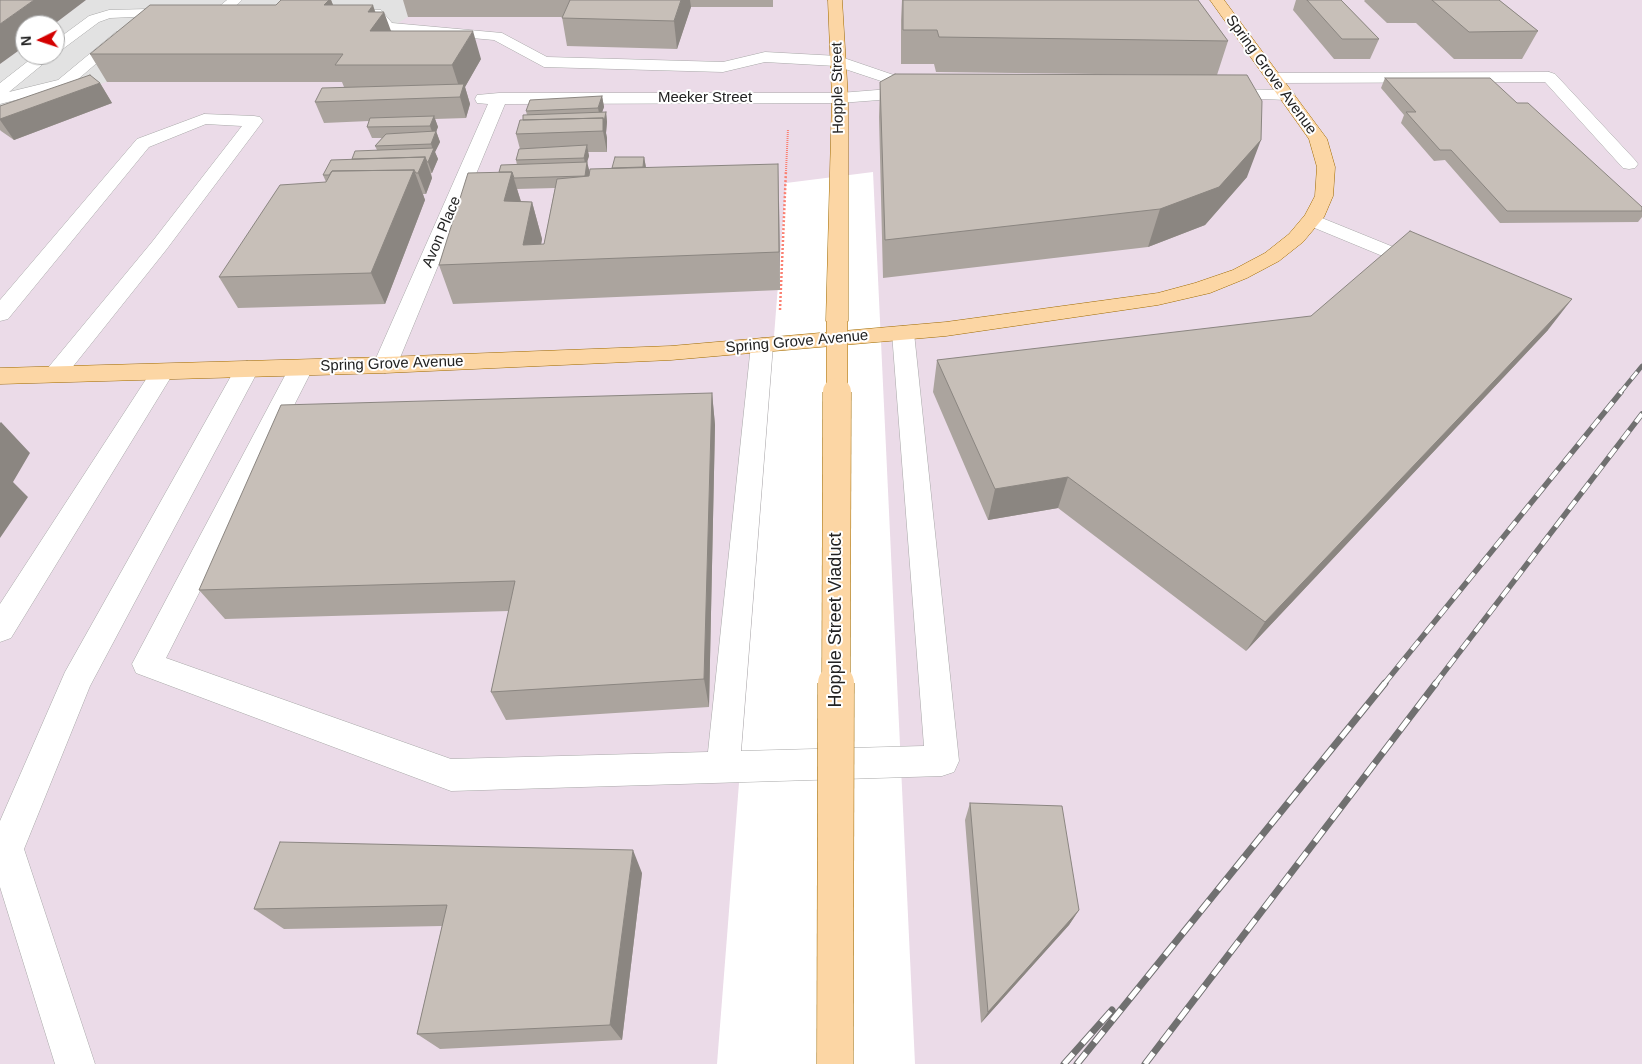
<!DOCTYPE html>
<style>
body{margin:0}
#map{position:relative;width:1642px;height:1064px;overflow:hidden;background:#f2efe9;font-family:Arial,sans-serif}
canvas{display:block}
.north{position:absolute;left:15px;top:15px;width:50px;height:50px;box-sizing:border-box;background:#fff;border:1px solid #a7a7a7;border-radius:50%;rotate:266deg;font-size:14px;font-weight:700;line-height:20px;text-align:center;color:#222}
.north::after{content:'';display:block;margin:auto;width:18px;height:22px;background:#d40000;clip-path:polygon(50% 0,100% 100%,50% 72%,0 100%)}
</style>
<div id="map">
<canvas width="1642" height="1064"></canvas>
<div class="north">N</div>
</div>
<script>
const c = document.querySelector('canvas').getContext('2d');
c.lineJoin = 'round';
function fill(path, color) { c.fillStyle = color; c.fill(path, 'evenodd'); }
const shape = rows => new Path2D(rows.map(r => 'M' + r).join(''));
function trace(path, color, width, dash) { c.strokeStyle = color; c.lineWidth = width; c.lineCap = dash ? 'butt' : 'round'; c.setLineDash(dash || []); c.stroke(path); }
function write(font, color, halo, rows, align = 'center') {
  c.font = font + ' Arial,sans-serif'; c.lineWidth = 4; c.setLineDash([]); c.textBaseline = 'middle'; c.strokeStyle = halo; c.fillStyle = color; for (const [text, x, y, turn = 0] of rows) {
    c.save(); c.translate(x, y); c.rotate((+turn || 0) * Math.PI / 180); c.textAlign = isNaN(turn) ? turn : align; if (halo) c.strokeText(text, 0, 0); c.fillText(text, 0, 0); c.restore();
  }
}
fill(shape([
 [0,0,1642,0,1642,1064,0,1064],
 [25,25,55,25,55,55,25,55]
]), '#ebdbe8');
fill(shape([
 [86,0,421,0,408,17,383,32,164,32,107,82,0,114,0,64,25,46,25,55,55,55,55,25,53,25]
]), '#e2e2e2');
fill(shape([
 [873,172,915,1064,717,1064,786,183]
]), '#fff');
const minor = shape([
 [227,0,242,0,225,16,220,17,194,17,189,16,187,13,189,10,194,9,216,9,227,0],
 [149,9,154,10,156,13,154,16,110,18,99,22,60,51,55,53,55,41,89,16,109,10,149,9],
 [359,9,381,10,392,23,502,33,547,57,723,62,765,52,838,56,923,85,926,92,924,95,918,97,840,103,505,104,397,365,393,370,385,373,377,370,373,365,488,104,477,103,475,99,477,95,499,93,840,93,902,88,836,66,765,62,723,72,544,67,494,40,383,30,372,17,354,16,352,13,354,10,359,9],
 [121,31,126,32,128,35,126,38,70,86,0,104,0,83,36,55,54,55,9,92,58,80,116,32,121,31],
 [1549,72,1555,74,1635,160,1638,164,1635,168,1629,169,1623,168,1545,82,1274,83,1268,81,1266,78,1268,75,1274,73,1549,72],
 [1221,89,1287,90,1293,92,1295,95,1293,98,1287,100,1215,97,1213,94,1215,91,1221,89],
 [204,114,254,116,260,117,263,121,166,250,63,379,55,382,47,379,43,374,47,369,152,242,242,126,206,124,149,147,8,319,0,321,0,300,137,139,204,114],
 [1312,214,1428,261,1431,265,1428,269,1421,271,1414,269,1305,224,1302,220,1305,216,1312,214],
 [903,326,911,328,914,333,959,761,954,772,942,776,451,791,136,673,132,664,289,368,293,363,301,360,309,363,313,368,166,658,451,759,708,752,751,345,754,340,762,338,770,340,773,345,741,751,924,746,892,333,895,328,903,326],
 [247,361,255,364,259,369,90,686,24,849,95,1064,55,1064,0,887,0,821,65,672,235,369,239,364,247,361],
 [162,364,170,367,174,372,11,638,0,642,0,604,154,367,162,364]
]);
const major = shape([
 [828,0,842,0,848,98,848,321,845,326,837,328,829,326,826,321,832,98,828,0],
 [1210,0,1224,0,1327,139,1335,167,1333,196,1324,217,1303,242,1279,261,1247,278,1210,293,1158,305,946,336,671,360,385,373,0,384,0,368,385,357,671,346,946,322,1158,293,1195,283,1233,270,1265,253,1289,234,1305,215,1315,196,1317,167,1309,139,1210,0]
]);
trace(minor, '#a9a9a9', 1);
trace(major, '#a06b00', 1);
trace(shape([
 [786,171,788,129]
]), '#fa8072', 2, [1, 1]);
trace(shape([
 [780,310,786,170]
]), '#fa8072', 2.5, [2, 2]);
fill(minor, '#fff');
fill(major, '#fcd6a4');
const railFar2 = shape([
 [1620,393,1642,366]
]);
const railFar1 = shape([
 [1384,684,1621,392],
 [1435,684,1642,414]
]);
const rail = shape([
 [1064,1064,1112,1010],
 [1077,1064,1385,683],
 [1145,1064,1436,683]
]);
trace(railFar2, '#707070', 4.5);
trace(railFar1, '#707070', 5.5);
trace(rail, '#707070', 7);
trace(railFar2, '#fff', 3, [9]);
trace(railFar1, '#fff', 4, [11]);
trace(rail, '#fff', 5, [14]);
const majorBridgeFar2 = shape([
 [837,393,837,321]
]);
const majorBridgeFar1 = shape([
 [836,684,837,392]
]);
const majorBridge = shape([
 [835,1064,836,683]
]);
trace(majorBridgeFar2, '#a06b00', 22, []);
trace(majorBridgeFar1, '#a06b00', 29, []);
trace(majorBridge, '#a06b00', 37, []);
trace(majorBridgeFar2, '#fcd6a4', 21);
trace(majorBridgeFar1, '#fcd6a4', 28);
trace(majorBridge, '#fcd6a4', 36);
fill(shape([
 [281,0,331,0,333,5,376,12,391,31,481,59,465,87,470,104,466,118,435,119,438,127,436,131,440,142,435,152,438,159,432,173,431,173,432,178,426,194,423,194,425,200,385,304,238,308,219,277,326,182,323,175,352,159,377,150,375,146,382,138,372,138,367,127,369,121,324,123,315,102,344,87,342,82,107,82,90,54,276,5],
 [403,0,773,0,773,7,691,7,677,49,567,46,562,17,408,17],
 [902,0,1198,0,1228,41,1217,75,1247,177,1205,225,1148,247,883,278,879,117,880,82,1176,75,936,72,934,64,901,64,901,20],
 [1296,0,1341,0,1379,39,1370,59,1334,59,1293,10],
 [1365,0,1499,0,1538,31,1522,59,1454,59,1416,23,1387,23,1364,1],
 [1385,78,1517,103,1642,207,1642,217,1638,222,1500,223,1445,160,1434,161,1401,123,1404,115,1381,88],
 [100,83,112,103,14,140,1,131,0,130,0,106],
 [602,96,604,107,602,112,606,112,607,122,606,133,607,138,607,152,588,152,589,156,587,162,589,172,612,168,644,157,646,167,779,201,780,290,453,304,439,265,499,172,517,165,516,160,520,149,516,134,523,120,527,115,526,111],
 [555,188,544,244,541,245,542,239,532,202,521,201,517,189],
 [1548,330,1246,651,1058,508,988,520,933,392,937,360],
 [712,393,715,425,709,707,506,720,491,692,509,611,225,619,199,590],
 [970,803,1079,910,1069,925,981,1023,965,820],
 [642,873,622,1040,440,1049,417,1034,442,926,284,929,254,909]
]), '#aba49e');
fill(shape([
 [34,0,86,0,53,25,25,25,25,46,0,64,0,24],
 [329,0,331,0,341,25,324,5],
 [681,0,690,0,691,7,677,49,674,21],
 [373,5,378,20,384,12,394,39,370,31,368,12],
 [473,31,481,59,465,87,470,104,466,118,460,97,461,93,452,65],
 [100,83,112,103,14,140,0,120,0,119],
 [602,96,604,107,600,118,598,108],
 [606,112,607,122,606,133,607,138,607,152,603,131,603,118],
 [434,116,438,127,434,137,430,126],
 [436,131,440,142,435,152,438,159,432,173,428,162,433,150,431,144],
 [1261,140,1247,177,1205,225,1148,247,1160,209],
 [587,145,589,156,587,162,590,173,587,187,585,176,586,169,584,158],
 [425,157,432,178,426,194,418,173],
 [644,157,646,168,643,173],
 [778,164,779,201,780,290,779,252],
 [414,170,425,200,385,304,371,273],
 [512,172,523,209,504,201],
 [532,202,542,239,538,261,523,245],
 [1572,299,1548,330,1246,651,1265,622],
 [712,393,715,425,709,707,704,679],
 [1,422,30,453,13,482,28,497,0,538,0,423],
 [1068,477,1058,508,988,520,995,489],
 [633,850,642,873,622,1040,610,1025],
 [1079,910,1069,925,981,1023,988,1012]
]), '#8b8681');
const building = shape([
 [0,0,34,0,0,24,0,0],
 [281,0,329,0,324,5,373,5,368,12,384,12,370,31,473,31,452,65,335,65,343,54,90,54,150,5,276,5,281,0],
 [570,0,681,0,674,21,562,18,570,0],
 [903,0,1198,0,1228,41,939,37,937,30,903,30,903,0],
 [1307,0,1341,0,1379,39,1342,39,1307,0],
 [1432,0,1499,0,1538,31,1469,32,1432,0],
 [895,74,1247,75,1262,101,1261,140,1219,187,1160,209,885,240,880,82,895,74],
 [90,75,100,83,0,119,0,106,90,75],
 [1385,78,1490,78,1517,103,1528,103,1642,207,1642,211,1507,211,1451,150,1440,150,1406,112,1416,112,1385,78],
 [464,84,460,97,315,102,322,88,464,84],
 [602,96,598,108,526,111,530,100,602,96],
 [606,112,604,122,603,118,523,120,523,115,606,112],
 [434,116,430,126,367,127,370,118,434,116],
 [603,118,603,131,516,134,520,120,603,118],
 [436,131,431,144,375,146,386,134,436,131],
 [587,145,584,158,516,160,519,149,587,145],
 [434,148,428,162,427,162,425,157,352,159,355,151,434,148],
 [425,157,418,173,416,173,414,170,332,171,329,175,323,175,331,160,425,157],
 [615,157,644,157,643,167,612,168,615,157],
 [587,162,585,176,514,178,512,172,499,172,501,165,587,162],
 [778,164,779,252,439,265,468,173,512,172,504,201,532,202,523,245,544,244,557,179,589,176,590,169,778,164],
 [414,170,371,273,219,277,280,185,326,182,332,171,414,170],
 [1410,231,1572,299,1265,622,1068,477,995,489,937,360,1311,316,1410,231],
 [712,393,704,679,491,692,515,581,199,590,281,405,712,393],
 [970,803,1062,806,1079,910,988,1012,970,803],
 [280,842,633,850,610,1025,417,1034,447,905,254,909,280,842]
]);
fill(building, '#c7bfb8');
trace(building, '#8b8681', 1);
write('15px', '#222', '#fff', [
 ["Spring Grove Avenue",1271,75,54],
 ["Hopple Street",838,88,-91],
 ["Meeker Street",705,98],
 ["Avon Place",442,232,-67],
 ["Spring Grove Avenue",797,342,-5],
 ["Spring Grove Avenue",392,364,-2]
]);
write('18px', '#222', '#fff', [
 ["Hopple Street Viaduct",836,620,-90]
]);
</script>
